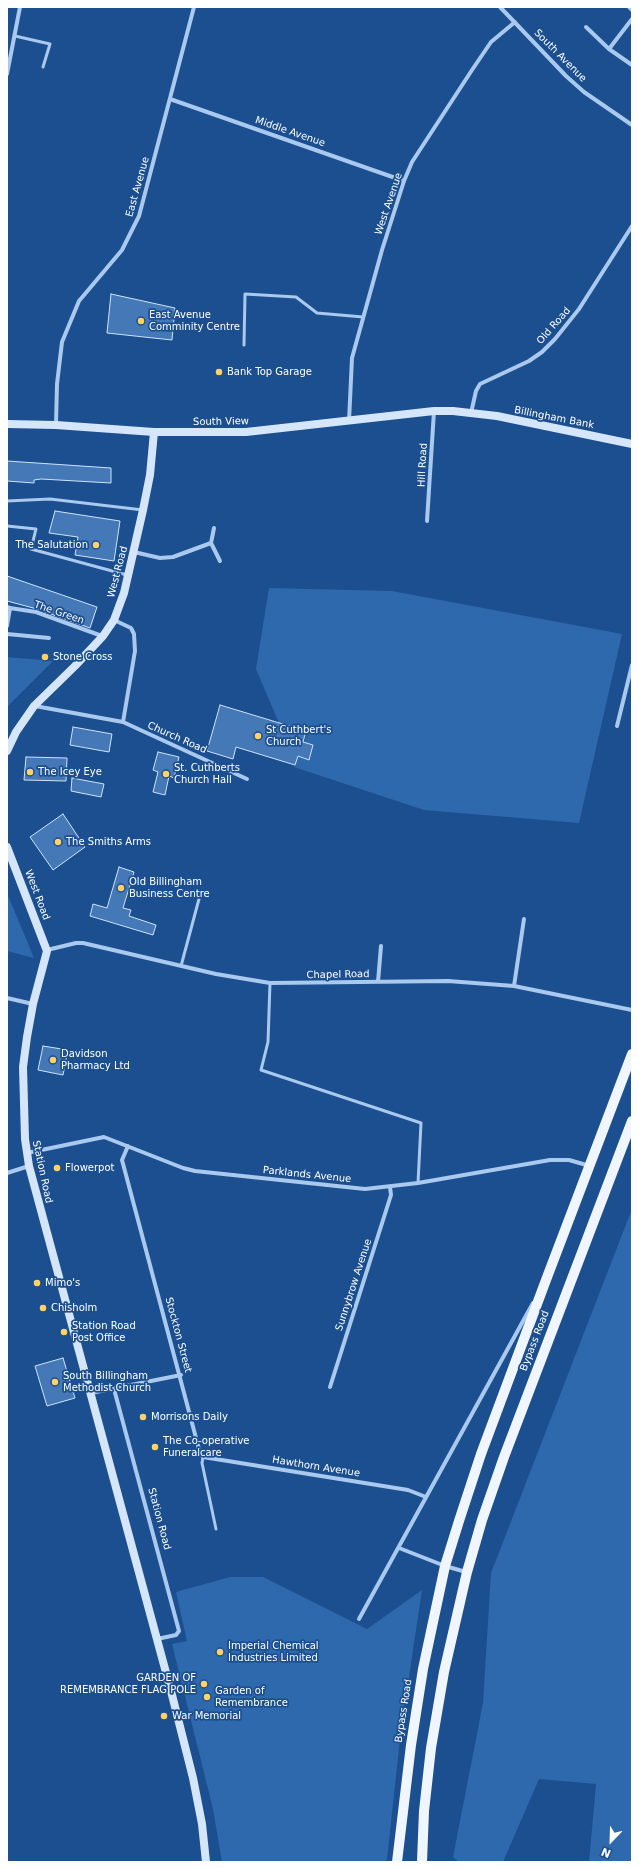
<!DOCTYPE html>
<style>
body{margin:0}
#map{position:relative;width:639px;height:1869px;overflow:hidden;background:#1b4f8f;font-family:"DejaVu Sans",sans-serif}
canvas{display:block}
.frame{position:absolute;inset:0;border:8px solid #fff;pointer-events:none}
.north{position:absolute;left:591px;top:1821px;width:40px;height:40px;-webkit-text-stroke:3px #1b4f8f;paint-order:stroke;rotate:203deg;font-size:11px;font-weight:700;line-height:16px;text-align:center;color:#fff}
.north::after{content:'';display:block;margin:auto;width:14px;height:18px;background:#fff;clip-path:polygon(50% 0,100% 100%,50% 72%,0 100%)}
</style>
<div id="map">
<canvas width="639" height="1869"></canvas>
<div class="frame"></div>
<div class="north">N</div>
</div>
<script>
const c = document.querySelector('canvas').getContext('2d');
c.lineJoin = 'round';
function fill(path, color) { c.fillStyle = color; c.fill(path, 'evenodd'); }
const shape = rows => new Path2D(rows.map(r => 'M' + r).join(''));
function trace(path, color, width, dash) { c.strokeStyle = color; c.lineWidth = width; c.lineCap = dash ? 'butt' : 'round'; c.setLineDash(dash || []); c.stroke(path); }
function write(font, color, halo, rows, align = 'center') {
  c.font = font + ' "DejaVu Sans",sans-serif'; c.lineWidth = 3.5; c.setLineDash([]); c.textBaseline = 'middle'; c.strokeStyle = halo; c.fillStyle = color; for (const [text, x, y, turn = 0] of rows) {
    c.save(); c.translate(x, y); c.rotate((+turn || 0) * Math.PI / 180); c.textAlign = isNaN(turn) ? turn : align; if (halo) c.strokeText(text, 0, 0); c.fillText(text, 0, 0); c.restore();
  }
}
fill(shape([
 [269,588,392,591,622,634,579,823,424,810,294,767,308,732,279,723,256,669],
 [7,657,53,661,7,707],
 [7,893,34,958,7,951],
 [632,1209,632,1862,589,1862,596,1784,539,1779,503,1862,459,1862,453,1857,483,1703,491,1573],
 [230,1577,263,1577,367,1629,422,1590,401,1730,387,1859,385,1862,222,1862,213,1809,172,1644,187,1641,176,1592]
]), '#2e69ad');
const building = shape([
 [111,294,175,308,172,340,107,333,111,294],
 [7,461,111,468,111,483,41,479,34,480,34,483,7,481,7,461],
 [55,511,120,521,114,561,75,555,78,537,49,533,55,511],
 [7,576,97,607,90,628,37,609,7,601,7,576],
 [220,705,306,731,303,742,313,745,309,760,298,756,295,765,236,747,233,759,207,751,220,705],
 [73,727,112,734,109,752,70,745,73,727],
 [158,752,179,757,174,778,169,776,165,795,153,792,158,772,153,770,158,752],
 [26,757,67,758,66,781,24,780,26,757],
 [72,778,104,784,101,797,71,791,72,778],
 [63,814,85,847,53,870,30,837,63,814],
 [119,867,134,872,123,908,131,910,129,916,156,925,153,935,90,916,93,904,107,908,119,867],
 [43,1046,68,1050,63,1075,38,1070,43,1046],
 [63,1358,75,1398,47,1406,35,1366,63,1358]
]);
fill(building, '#4478b7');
trace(building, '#cfe3fa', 1);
trace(shape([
 [15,36,50,44,43,67],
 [244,345,245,294,296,297,317,313,363,317],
 [7,501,50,499,143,510],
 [7,526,36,529,31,549,127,575],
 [181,966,199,899],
 [270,983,268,1042,261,1070,421,1123,418,1183],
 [203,1457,202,1463,216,1529]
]), '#a9c9ee', 3);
trace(shape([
 [500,7,566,76,584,92,632,125],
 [629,7,632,10],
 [586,27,609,49,632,65],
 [609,49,632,19],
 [7,74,20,7],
 [170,99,404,181],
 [471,413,476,391,480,384,529,361,542,352,555,339,579,309,632,226],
 [349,421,352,358,382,250,404,181,412,162,472,70,491,42,515,22],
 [56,425,57,384,62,342,79,301,122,250,139,216,194,7],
 [427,521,434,411],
 [214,528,211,543,220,561],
 [134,552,160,558,173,557,211,543],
 [10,608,36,612,102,636],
 [114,620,131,628,134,634,135,651,123,722],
 [7,626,10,608,7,607],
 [7,634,49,638],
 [35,706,123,722,247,779],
 [617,726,632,665],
 [47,950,76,943,83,943,216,974,270,983,448,981,514,986,632,1010],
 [378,982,381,946],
 [514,986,524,919],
 [7,998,33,1004],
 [128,1146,122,1160,200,1453,203,1457,408,1490,426,1497],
 [27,1153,104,1137,183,1168,195,1171,365,1189,418,1183,550,1160,569,1160,590,1166],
 [7,1173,29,1166],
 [330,1387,391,1195,390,1187],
 [114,1389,179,1631,176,1635,157,1639],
 [91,1393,181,1375],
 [399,1548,445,1566,466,1572],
 [359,1619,533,1303]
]), '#a9c9ee', 4);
trace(shape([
 [7,424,56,425,154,432,246,432,434,411,453,411,497,416,632,444],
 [7,751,16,732,34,706,75,666,103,636,114,620,124,593,143,510,150,475,154,432],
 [7,847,47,951,33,1004,27,1037,23,1067,25,1139,29,1166,171,1691,193,1778,202,1824,206,1862]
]), '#d6e6fa', 8);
trace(shape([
 [397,1862,411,1745,423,1669,445,1566,459,1521,481,1454,546,1280,632,1054],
 [422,1862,424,1811,431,1748,444,1672,467,1572,482,1520,504,1457,632,1121]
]), '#f0f6ff', 10);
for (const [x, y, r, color] of [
 [141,321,4,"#ffd166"],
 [219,372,4,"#ffd166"],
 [96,545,4,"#ffd166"],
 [45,657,4,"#ffd166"],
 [258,736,4,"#ffd166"],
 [30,772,4,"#ffd166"],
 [166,774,4,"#ffd166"],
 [58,842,4,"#ffd166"],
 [121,888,4,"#ffd166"],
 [53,1060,4,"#ffd166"],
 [57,1168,4,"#ffd166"],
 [37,1283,4,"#ffd166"],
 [43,1308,4,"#ffd166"],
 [64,1332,4,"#ffd166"],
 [55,1382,4,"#ffd166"],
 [143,1417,4,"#ffd166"],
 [155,1447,4,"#ffd166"],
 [220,1652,4,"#ffd166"],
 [204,1684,4,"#ffd166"],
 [207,1697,4,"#ffd166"],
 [164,1716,4,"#ffd166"]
]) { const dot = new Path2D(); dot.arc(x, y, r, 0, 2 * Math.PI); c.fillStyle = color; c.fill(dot); trace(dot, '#1b4f8f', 1.5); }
write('10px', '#fff', '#1b4f8f', [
 ["South Avenue",560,56,45],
 ["Middle Avenue",290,132,19],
 ["East Avenue",138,187,-74],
 ["West Avenue",389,204,-71],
 ["Old Road",554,326,-49],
 ["Billingham Bank",554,418,11],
 ["South View",221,422,-1],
 ["Hill Road",423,465,-87],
 ["West Road",118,572,-75],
 ["The Green",59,613,19],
 ["Church Road",177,738,24],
 ["West Road",37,895,69],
 ["Chapel Road",338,975,-1],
 ["Station Road",42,1172,78],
 ["Parklands Avenue",307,1175,6],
 ["Sunnybrow Avenue",354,1285,-72],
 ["Stockton Street",178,1335,75],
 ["Bypass Road",535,1341,-69],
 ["Hawthorn Avenue",316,1467,9],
 ["Station Road",159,1519,75],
 ["Bypass Road",404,1711,-81]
]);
write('10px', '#fff', '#1b4f8f', [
 ["East Avenue",149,315],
 ["Comminity Centre",149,327],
 ["Bank Top Garage",227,372],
 ["The Salutation",88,545,"right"],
 ["Stone Cross",53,657],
 ["St Cuthbert's",266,730],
 ["Church",266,742],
 ["St. Cuthberts",174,768],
 ["Church Hall",174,780],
 ["The Icey Eye",38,772],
 ["The Smiths Arms",66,842],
 ["Old Billingham",129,882],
 ["Business Centre",129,894],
 ["Davidson",61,1054],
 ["Pharmacy Ltd",61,1066],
 ["Flowerpot",65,1168],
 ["Mimo's",45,1283],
 ["Chisholm",51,1308],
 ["Station Road",72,1326],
 ["Post Office",72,1338],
 ["South Billingham",63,1376],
 ["Methodist Church",63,1388],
 ["Morrisons Daily",151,1417],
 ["The Co-operative",163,1441],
 ["Funeralcare",163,1453],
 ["Imperial Chemical",228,1646],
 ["Industries Limited",228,1658],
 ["GARDEN OF",196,1678,"right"],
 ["REMEMBRANCE FLAG POLE",196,1690,"right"],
 ["Garden of",215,1691],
 ["Remembrance",215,1703],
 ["War Memorial",172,1716]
], 'left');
</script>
